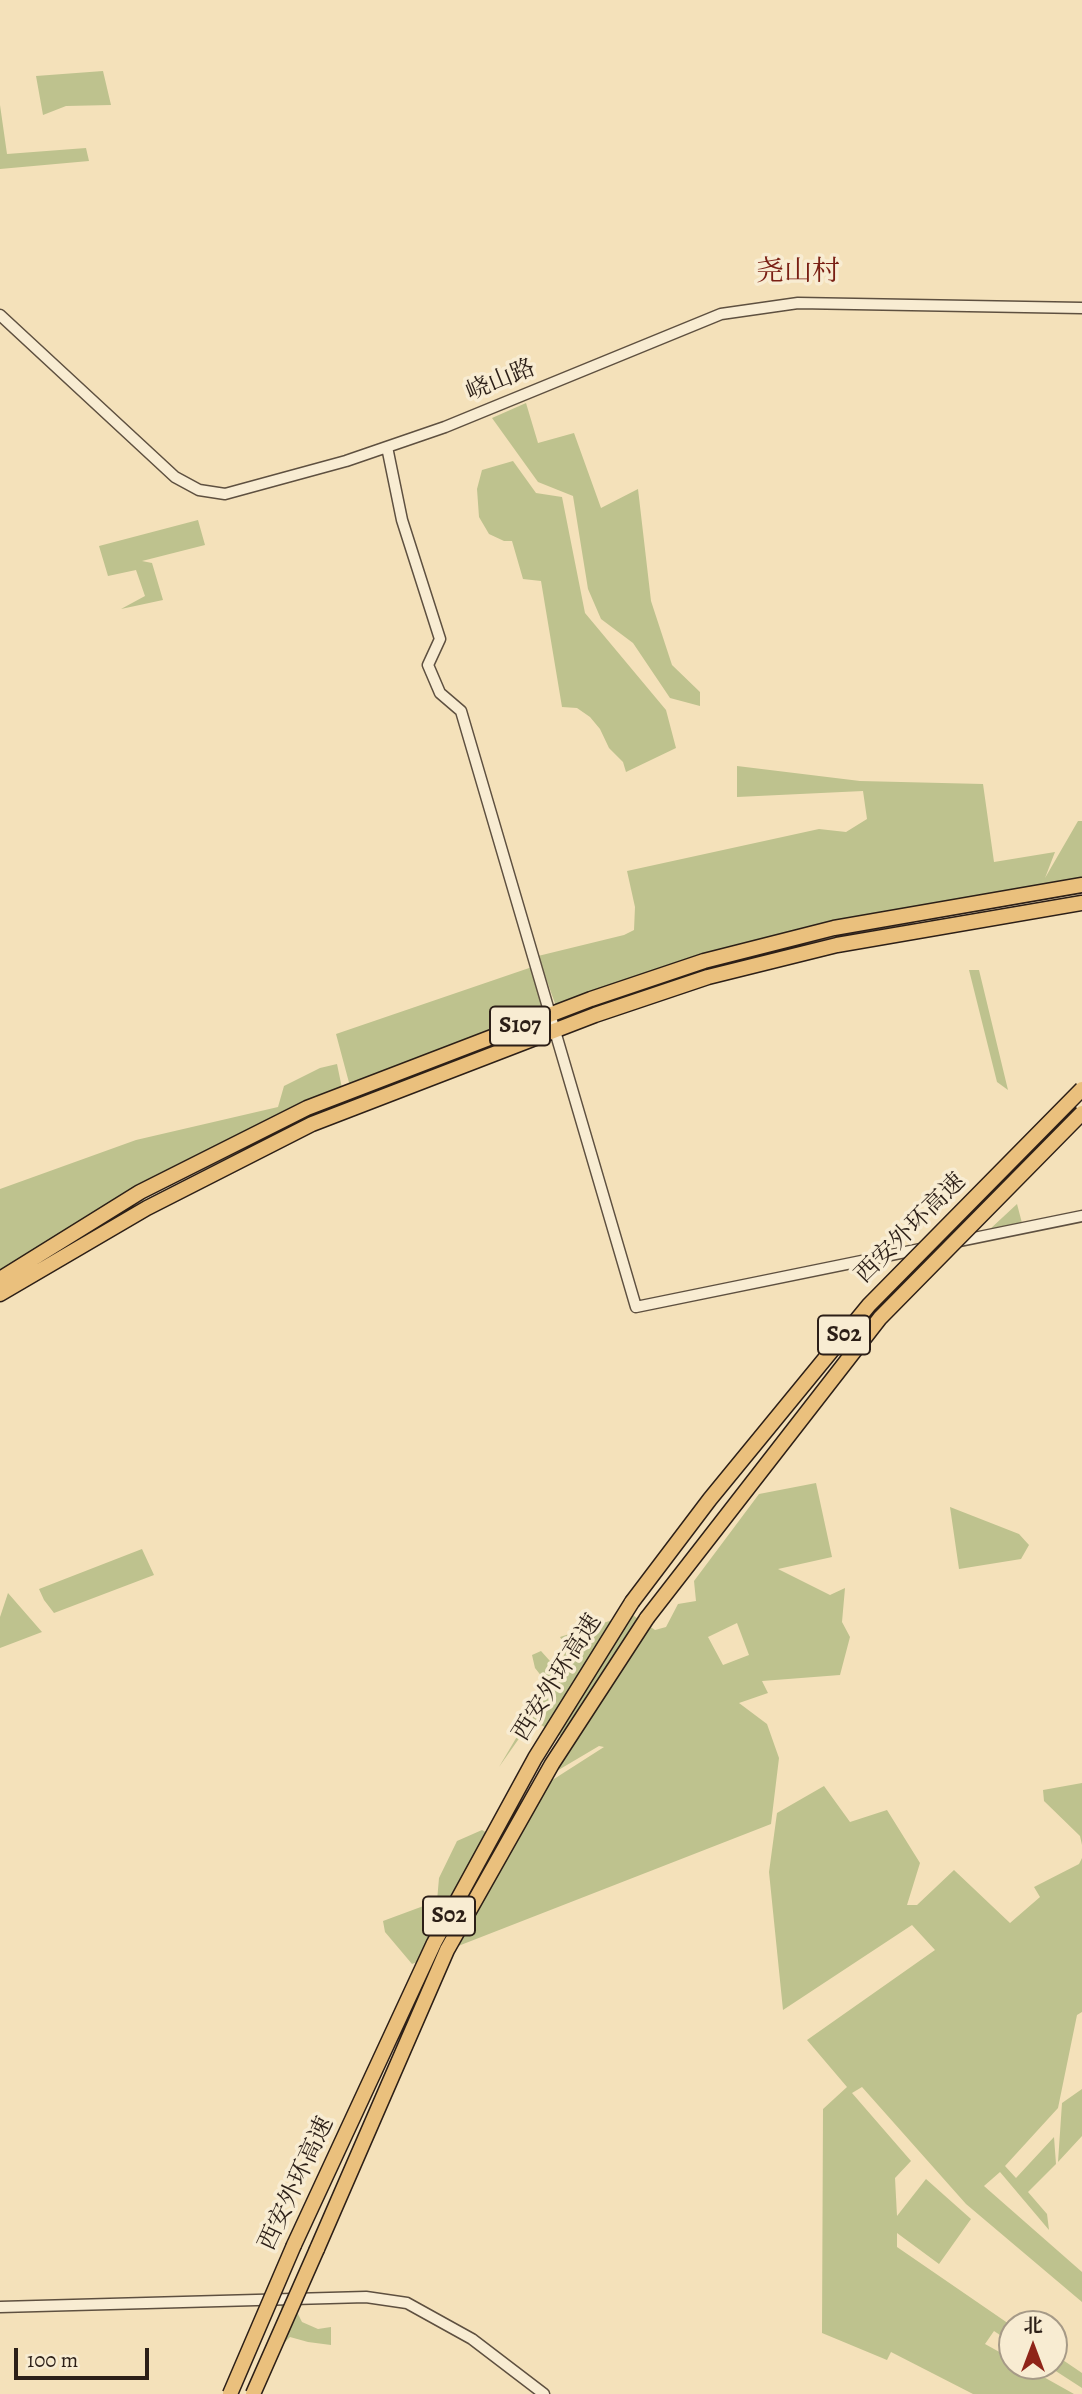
<!DOCTYPE html>
<meta charset="utf-8">
<style>
body{margin:0}
#map{position:relative;width:1082px;height:2394px;overflow:hidden;background:#f4e1ba;font-family:Alegreya,"Noto Serif SC",serif}
canvas{display:block}
.north{position:absolute;left:998px;top:2310px;width:70px;height:70px;box-sizing:border-box;background:#f8ecd2;border:2px solid #a69a87;border-radius:50%;rotate:0deg;font-size:19px;font-weight:700;line-height:28px;text-align:center;color:#2c1f17}
.north::after{content:'';display:block;margin:auto;width:24px;height:32px;background:#8f2418;clip-path:polygon(50% 0,100% 100%,50% 72%,0 100%)}
.scale{position:absolute;left:14px;top:2348px;width:135px;height:32px;box-sizing:border-box;border:4px solid #2c1f17;border-top:0;padding-left:9px;font-size:21px;line-height:24px;white-space:nowrap;color:#2c1f17;-webkit-text-stroke:5px #f8ecd2;paint-order:stroke}
</style>
<div id="map">
<canvas width="1082" height="2394"></canvas>
<div class="north">北</div>
<div class="scale">100 m</div>
</div>
<script>
const c = document.querySelector('canvas').getContext('2d');
c.lineJoin = 'round';
function fill(path, color) { c.fillStyle = color; c.fill(path, 'evenodd'); }
const shape = rows => new Path2D(rows.map(r => 'M' + r).join(''));
function trace(path, color, width, dash) { c.strokeStyle = color; c.lineWidth = width; c.lineCap = dash ? 'butt' : 'round'; c.setLineDash(dash || []); c.stroke(path); }
function write(font, color, halo, rows, align = 'center') {
  c.font = font + ' Alegreya,"Noto Serif SC",serif'; c.lineWidth = 7; c.setLineDash([]); c.textBaseline = 'middle'; c.strokeStyle = halo; c.fillStyle = color; for (const [text, x, y, turn = 0] of rows) {
    c.save(); c.translate(x, y); c.rotate((+turn || 0) * Math.PI / 180); c.textAlign = isNaN(turn) ? turn : align; if (halo) c.strokeText(text, 0, 0); c.fillText(text, 0, 0); c.restore();
  }
}
fill(shape([
 [103,71,111,105,66,106,43,115,36,76],
 [0,105,7,154,86,148,89,161,0,169],
 [526,403,538,443,574,433,601,508,638,489,651,601,672,665,700,692,700,706,670,698,633,643,601,619,588,589,573,496,538,482,492,418],
 [513,461,536,493,562,497,585,613,666,710,676,748,626,772,623,762,609,748,600,729,590,717,577,708,562,707,541,581,523,579,512,541,504,541,489,534,479,517,477,489,482,470],
 [198,520,205,545,142,561,152,563,163,600,121,609,145,596,136,570,108,576,99,546],
 [737,766,860,781,983,784,994,862,1055,852,1045,878,1078,821,1082,821,1082,889,836,930,557,1009,538,956,624,935,634,930,635,907,627,871,819,829,846,832,867,819,863,791,737,797],
 [535,966,548,1013,351,1090,336,1034],
 [969,970,979,970,1008,1090,997,1082],
 [337,1064,343,1093,0,1273,0,1189,136,1140,278,1107,284,1086,320,1068],
 [1017,1204,1022,1223,989,1230],
 [816,1483,832,1557,778,1569,830,1595,845,1588,842,1622,850,1637,840,1675,762,1681,768,1693,739,1703,767,1724,779,1758,771,1824,412,1964,385,1932,383,1921,437,1901,439,1878,457,1841,482,1830,510,1846,543,1786,604,1747,599,1746,550,1775,568,1740,532,1720,499,1767,528,1718,535,1700,550,1687,535,1668,532,1655,541,1651,558,1670,567,1648,560,1637,631,1614,655,1630,666,1627,678,1604,696,1601,694,1581,759,1494],
 [737,1623,749,1655,723,1665,708,1637],
 [950,1507,1019,1534,1029,1545,1021,1559,959,1569],
 [142,1549,154,1575,54,1613,44,1600,39,1589],
 [8,1593,42,1632,0,1648,0,1617],
 [1082,1783,1082,1845,1080,1836,1044,1801,1043,1790],
 [824,1786,850,1822,887,1810,920,1863,907,1905,917,1905,954,1870,1010,1923,1040,1897,1034,1887,1079,1864,1082,1858,1082,2012,1077,2015,1058,2108,1005,2166,1016,2178,1054,2137,1056,2164,1028,2192,1047,2214,1049,2230,1000,2172,984,2186,1082,2272,1082,2302,966,2204,862,2087,852,2093,911,2161,895,2178,897,2216,926,2179,971,2219,939,2264,897,2233,897,2247,1012,2326,1012,2343,994,2331,985,2344,1012,2359,1012,2366,1024,2366,1074,2394,973,2394,891,2352,887,2360,822,2333,823,2109,847,2087,807,2040,935,1950,912,1925,783,2010,769,1872,777,1813],
 [1082,2089,1082,2136,1058,2162,1062,2103],
 [281,2298,301,2300,297,2312,302,2322,318,2329,331,2327,331,2345,308,2342,290,2337,282,2345],
 [1054,2354,1082,2373,1082,2388,1048,2366,1054,2366]
]), '#bec28e');
const minor = shape([
 [0,315,175,477,199,490,225,494,346,461,445,427,721,314,798,303,1082,308],
 [387,447,402,520,440,639,428,665,440,693,461,711,636,1307,1082,1216],
 [0,2307,366,2297,407,2303,472,2339,544,2394]
]);
const highway = shape([
 [0,1279,140,1192,307,1108,591,999,704,961,834,928,1082,885],
 [0,1294,147,1208,312,1124,595,1015,708,977,837,945,1082,903],
 [294,2245,434,1943,535,1758,632,1602],
 [317,2249,447,1950,552,1764,647,1618]
]);
trace(minor, '#5e5040', 13);
trace(highway, '#2c1f17', 17);
trace(minor, '#f8ecd2', 10);
trace(highway, '#eac07d', 14);
const highwayBridge = shape([
 [632,1602,710,1499,869,1305,1082,1089],
 [647,1618,880,1318,1082,1113],
 [230,2394,294,2245],
 [253,2394,317,2249]
]);
trace(highwayBridge, '#2c1f17', 17, []);
trace(highwayBridge, '#eac07d', 14);
for (const [x, y, w] of [
 [520,1026,60],
 [844,1335,52],
 [449,1916,52]
]) { const box = new Path2D(); box.roundRect(x - w / 2, y - 19.5, w, 39, 5); c.fillStyle = '#f8ecd2'; c.fill(box); trace(box, '#2c1f17', 2); }
write('bold 23px', '#2c1f17', null, [
 ["S107",520,1026],
 ["S02",844,1335],
 ["S02",449,1916]
]);
write('24px', '#2c1f17', '#f8ecd2', [
 ["峣山路",501,381,-22],
 ["西安外环高速",911,1229,-45],
 ["西安外环高速",558,1678,-58],
 ["西安外环高速",297,2184,-65]
]);
write('28px', '#7a1f14', '#f8ecd2', [
 ["尧山村",798,273]
]);
</script>
